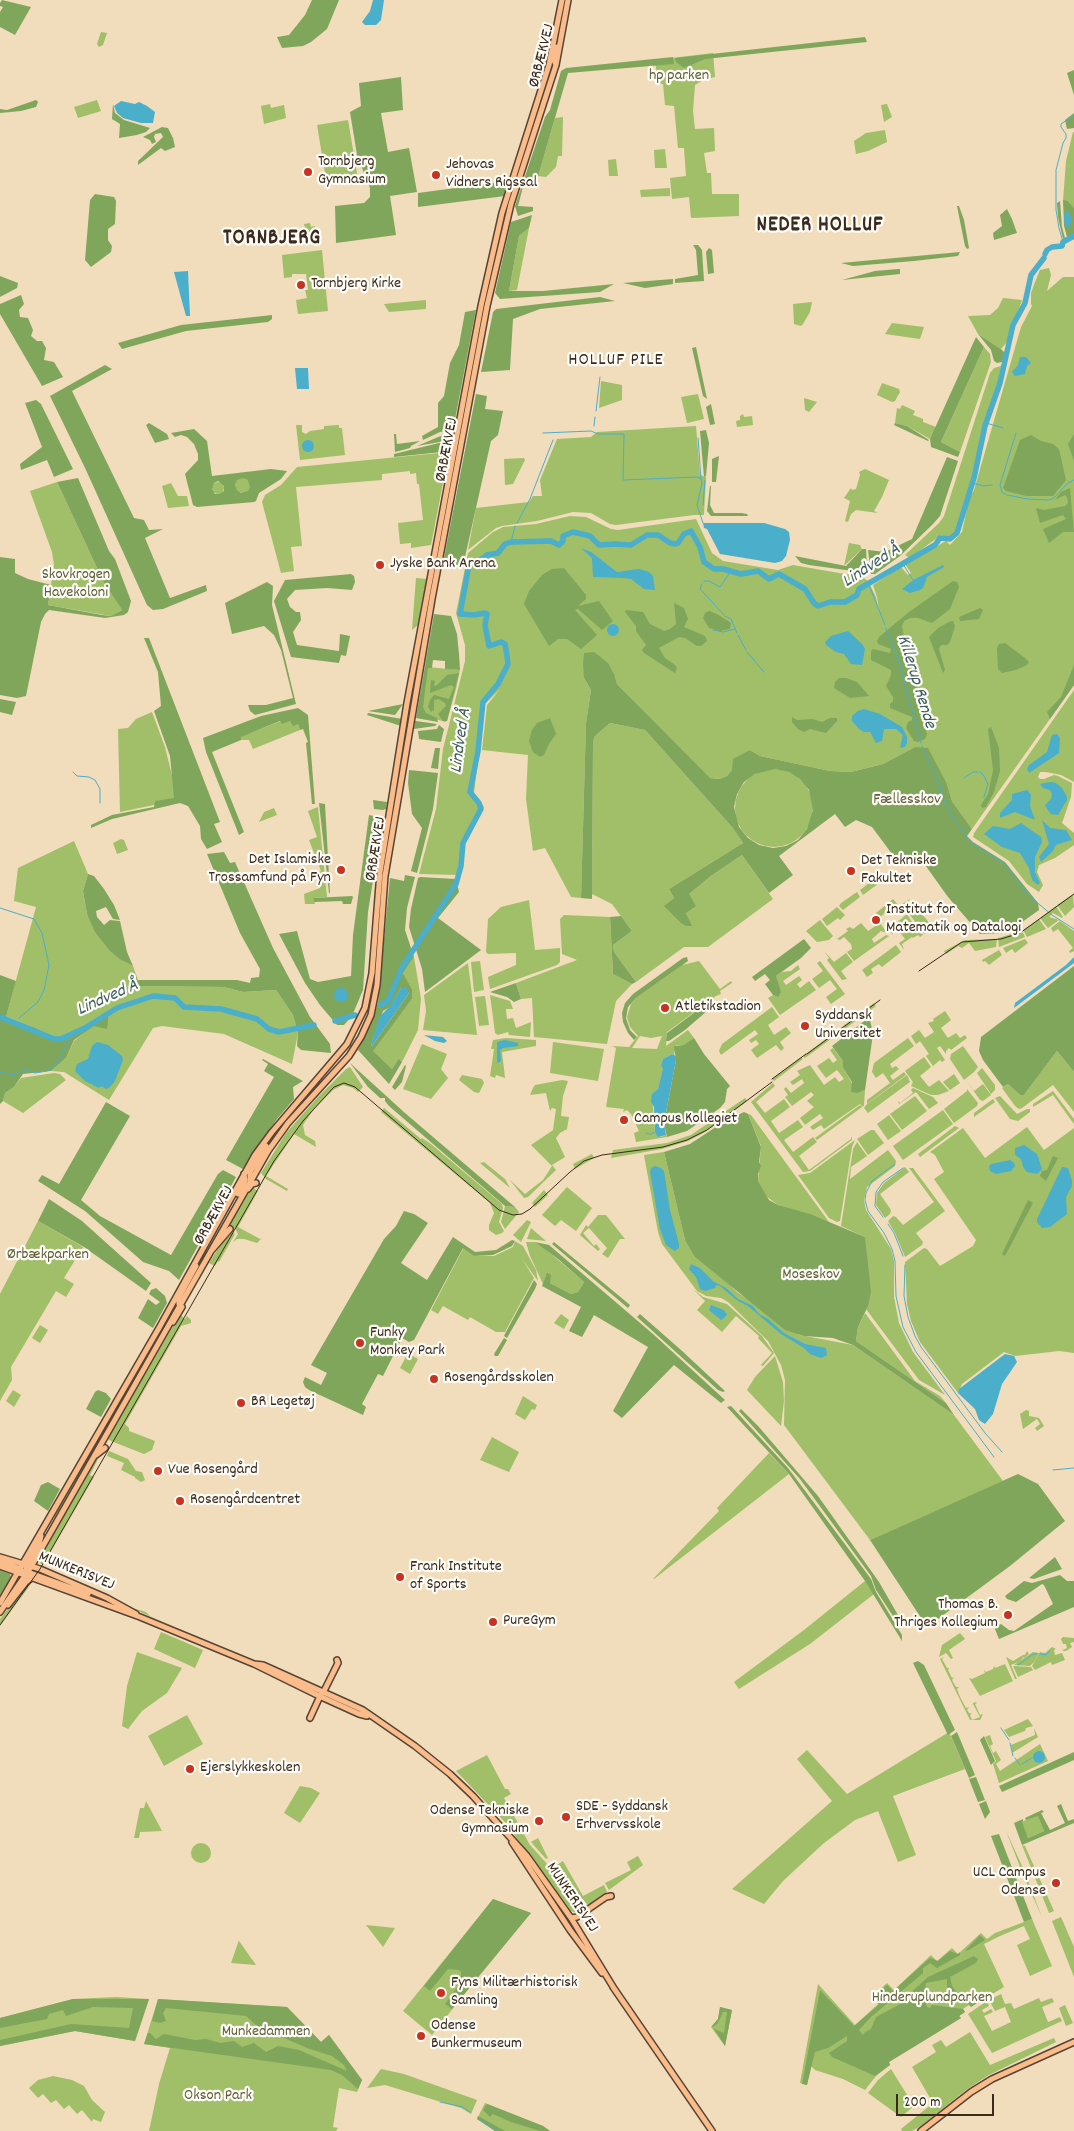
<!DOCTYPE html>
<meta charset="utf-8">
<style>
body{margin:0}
#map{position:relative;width:1074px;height:2131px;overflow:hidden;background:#f1dcbb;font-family:Dekko,sans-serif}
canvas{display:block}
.scale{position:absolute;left:896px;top:2094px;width:98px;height:22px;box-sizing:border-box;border:2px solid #3b2a1e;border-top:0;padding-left:6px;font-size:15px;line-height:18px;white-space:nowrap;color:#3b2a1e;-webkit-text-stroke:4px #fdfcf7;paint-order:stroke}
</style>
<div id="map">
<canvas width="1074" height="2131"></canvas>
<div class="scale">200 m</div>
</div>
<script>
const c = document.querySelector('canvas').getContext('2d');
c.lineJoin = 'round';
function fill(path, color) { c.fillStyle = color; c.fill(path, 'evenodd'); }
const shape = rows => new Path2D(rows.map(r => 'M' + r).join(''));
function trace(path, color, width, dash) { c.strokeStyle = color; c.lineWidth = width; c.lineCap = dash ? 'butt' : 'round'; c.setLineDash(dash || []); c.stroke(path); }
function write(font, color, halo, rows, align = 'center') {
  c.font = font + ' Dekko,sans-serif'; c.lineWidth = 4.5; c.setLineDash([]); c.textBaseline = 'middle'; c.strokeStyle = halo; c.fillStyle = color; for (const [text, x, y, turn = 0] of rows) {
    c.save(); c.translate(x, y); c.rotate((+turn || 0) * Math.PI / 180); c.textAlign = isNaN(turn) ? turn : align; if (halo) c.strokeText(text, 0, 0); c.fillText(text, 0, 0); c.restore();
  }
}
fill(shape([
 [101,32,107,33,103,45,99,47,97,44],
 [713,53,715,77,705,79,695,85,693,111,695,129,714,128,715,151,704,153,707,173,711,173,712,194,739,194,739,216,691,218,689,197,672,199,670,178,686,176,684,148,678,148,674,106,665,105,663,84,658,83,655,60],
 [97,100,101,111,78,118,74,107],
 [270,104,271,108,284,105,286,118,264,124,261,106],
 [887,104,892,117,884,122,881,105],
 [563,117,562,156,558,156,556,167,546,177,538,176,555,118],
 [348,120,358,179,327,185,317,125],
 [885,130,887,142,868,151,856,154,854,141,866,133],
 [1073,132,1074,132,1074,208,1068,201,1063,201,1066,161],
 [665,149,667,168,655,168,654,150],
 [616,159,618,176,609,176,608,160],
 [670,188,670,196,641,197,640,190],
 [310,223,311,227,315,226,316,233,312,234,313,237,307,239,306,235,302,236,301,229,305,228,304,224],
 [529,228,517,290,509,291,519,236],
 [322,250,328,311,298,314,296,300,307,298,305,290,308,290,306,274,292,274,292,277,284,278,282,255],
 [1049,268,1051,275,1047,291,1063,277,1074,277,1074,685,972,829,952,801,947,784,915,747,883,764,851,772,830,771,760,756,750,750,727,776,719,779,709,778,617,684,615,676,584,653,584,678,591,690,586,723,581,898,571,897,545,848,533,851,526,799,528,755,482,750,487,705,500,689,485,704,474,793,484,807,464,845,458,875,419,874,436,809,443,749,465,661,465,645,456,613,468,553,493,532,503,527,536,524,570,516,586,517,611,529,618,530,696,519,712,553,723,561,778,570,793,565,862,577,868,581,876,597,879,611,877,597,873,585,901,567,908,575,911,573,905,564,946,541,950,545,962,532,969,499,974,490,1021,327,1032,306,1031,304,1031,293,1035,282,1040,270],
 [1003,298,1022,300,1007,342,1001,349,978,334,968,316,990,315,998,308],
 [426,300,426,309,389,312,384,304],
 [812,302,810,312,803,324,801,326,794,324,793,304],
 [892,323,924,327,920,339,885,334],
 [984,347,990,354,991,362,960,452,941,442],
 [1001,366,997,388,983,430,972,480,963,505,963,514,957,531,951,537,948,538,941,535,910,558,905,555,939,523,944,516,990,373,994,368],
 [601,381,622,385,622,400,599,408],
 [882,383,899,389,900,392,895,401,892,402,877,395],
 [698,394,704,419,687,423,681,397],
 [804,398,817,402,809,412,805,410],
 [902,405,915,411,913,415,923,419,923,422,936,427,930,439,907,426,895,423,897,408,900,409],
 [743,414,744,417,752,416,753,425,737,427,736,421,740,420,740,416],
 [296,425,302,425,302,432,306,434,310,431,324,429,324,426,339,425,339,428,342,428,345,455,300,460],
 [696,426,700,475,706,477,704,515,694,515,616,525,610,524,591,513,573,512,537,521,502,526,496,528,468,550,476,508,529,502,533,496,542,496,540,480,557,439,591,437,597,432],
 [449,452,431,545,411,548,411,543,400,544,398,523,423,520,419,484,417,484,416,473,410,474,410,471,382,474,382,480,296,487,302,546,291,547,294,571,281,573,262,502,265,495,281,485,297,467],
 [524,458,525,460,513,484,505,485,504,459],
 [865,469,889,480,882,497,874,511,878,513,856,510,851,514,848,522,845,521,850,501,844,498,851,488,852,490,856,489,860,475,859,472],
 '235 485a8 8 0 1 1 16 0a8 8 0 1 1-16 0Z',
 '212 488a6 6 0 1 1 12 0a6 6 0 1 1-12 0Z',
 [57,482,104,583,122,610,111,616,48,605,54,565,52,552,30,491],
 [171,483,178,496,187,496,189,506,168,508,162,486],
 [849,543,860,545,862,549,844,566],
 [416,578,427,579,418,625,412,630],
 [426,667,460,670,456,689,447,721,445,722,417,713],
 [1074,690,1074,782,1061,775,1046,772,1040,772,1038,777,1040,779,1044,779,1054,775,1058,776,1072,783,1071,797,1062,823,1074,833,1074,845,1055,858,1039,865,1037,872,1043,885,1039,892,1027,884,1009,861,973,837,974,833],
 [152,712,165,747,178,800,120,812,118,729,128,728,136,719],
 [281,721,290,721,298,724,300,730,253,749,249,740,241,740,240,737],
 [610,723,645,730,732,827,743,843,669,889,674,898,665,906,691,926,686,913,689,894,711,876,742,855,773,899,708,947,684,947,636,982,614,952,613,945,632,931,612,904,592,894,593,745,594,737],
 '735 808a39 39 0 1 1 78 0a39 39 0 1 1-78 0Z',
 [318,807,327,897,313,898,315,904,305,904,304,894,320,888,319,872,321,871,309,840,317,837,308,811],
 [274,808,277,815,259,822,264,812],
 [121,839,124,840,128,850,117,854,113,843],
 [74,841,88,874,83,891,87,914,121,960,133,966,138,980,133,986,224,987,243,992,276,990,293,1015,298,1033,292,1064,224,1034,162,1026,153,1028,109,1100,64,1072,51,1071,66,1058,74,1041,108,1013,66,1036,52,1037,36,1028,6,1017,36,907,14,901,18,868],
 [876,878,879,878,882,881,863,895,860,890],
 [857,892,860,897,843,910,839,906,841,903],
 [1073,894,1074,907,1065,916,1057,905],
 [893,899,898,905,895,905,880,917,876,913],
 [910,899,908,902,914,910,917,908,931,925,928,927,930,931,924,934,902,904],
 [529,900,535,950,560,948,560,962,557,965,490,989,488,977,516,965,516,953,488,954,486,952,488,919,501,907],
 [1056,906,1063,917,1062,918,1053,913,1049,917,1059,920,1048,928,1040,918],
 [837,907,845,915,840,920,838,918,827,926,822,919],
 [907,914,915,927,923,935,920,937,918,935,913,938,912,937,902,944,904,950,899,943,905,939,898,930,892,934,889,929],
 [564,915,610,917,613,974,632,984,616,1001,607,1044,534,1037,532,998,521,999,516,983,577,960,562,954,560,919],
 [1039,919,1046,929,1027,937,1023,930],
 [820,920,833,936,829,940,817,942,806,931],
 [1060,921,1074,931,1074,951,1070,953,1069,951,1073,948,1058,929,1053,932,1051,928],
 [861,923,868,931,880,923,887,933,881,931,872,939,874,943,886,935,889,936,854,961,847,952,852,949,851,944,844,937,840,940,837,939,848,931,846,929,850,927,853,929],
 [1022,931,1025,937,999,947,998,938],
 [997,939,996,947,975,951,969,943,962,948,958,946,946,954,944,951,965,940],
 [1025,939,1028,943,1015,953,1012,949,1006,953,1003,948],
 [896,945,901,952,882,967,879,964,871,969,873,973,867,977,862,970],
 [999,950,1002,955,989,965,985,961,983,962,982,960],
 [824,951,834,962,846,953,853,962,841,971,847,979,842,980,827,960,829,958],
 [414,957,421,999,418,1030,402,1062,400,1060,392,1069,372,1051,412,999,412,989,403,973],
 [480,961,484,990,474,992,471,962],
 [699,961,720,989,731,981,732,983,720,991,721,994,716,996,667,1032,666,1046,688,1030,694,1038,683,1045,676,1045,674,1055,672,1054,663,1059,661,1065,664,1069,658,1089,652,1095,655,1132,660,1137,666,1135,667,1137,636,1142,634,1133,639,1131,631,1114,627,1110,623,1112,624,1109,606,1107,616,1048,612,1046,629,1047,638,1036,630,1027,627,1017,631,1004,636,998,682,965],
 [640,1036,651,1038,662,1036,657,1049,632,1048],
 [820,961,845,994,831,1004,826,997,837,989,830,980,819,988,812,979,823,971,817,963],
 [468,963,477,1035,423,1030,426,1011,424,995],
 [798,965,800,969,783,981,786,985,799,976,802,980,797,984,800,988,809,981,816,990,780,1015,768,998,773,995,778,997,776,976,782,972,791,971],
 [490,995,510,1001,513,1009,506,1009,507,1019,513,1018,516,1028,531,1022,530,1037,509,1035,508,1032,498,1035,495,1033],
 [485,996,489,1025,479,1026,475,997],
 [874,1003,876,1006,805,1058,803,1056],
 [772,1007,779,1017,768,1025,774,1035,786,1027,791,1033,780,1042,784,1048,781,1051,776,1045,757,1058,751,1050,759,1044,756,1040,751,1043,749,1040,758,1034,755,1030,721,1055,719,1051,722,1044],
 [945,1011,951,1020,941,1028,948,1038,956,1033,960,1038,965,1035,967,1038,951,1050,949,1048,946,1051,946,1054,940,1046,937,1048,945,1060,942,1062,940,1060,933,1066,926,1056,929,1054,920,1041,916,1044,911,1036,919,1030,925,1038,934,1032,928,1023,934,1021,933,1019],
 [506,1038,536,1040,536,1046,502,1052,505,1078,496,1075,495,1078,490,1076,494,1049,491,1049,493,1040],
 [908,1038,914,1046,890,1064,892,1068,896,1066,899,1069,890,1076,893,1080,904,1072,906,1075,867,1104,867,1100,890,1083,883,1073,876,1078,872,1072,874,1063],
 [553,1042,604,1049,598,1081,550,1073],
 [422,1044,447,1054,441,1069,448,1078,431,1099,403,1089],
 [963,1046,978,1067,974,1072,964,1080,950,1059,951,1054],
 [833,1048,843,1061,843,1068,858,1093,865,1090,864,1105,863,1107,860,1104,824,1129,821,1125,813,1130,810,1127,823,1118,820,1114,805,1125,800,1118,814,1107,807,1101,814,1095,811,1092,792,1106,785,1097,788,1095,784,1089,786,1087,791,1093,804,1083,802,1079,793,1085,790,1082,800,1075,797,1071,810,1065,824,1085,835,1077,839,1082,844,1079,837,1070,826,1078,817,1066,829,1058,833,1063,837,1060,830,1050],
 [1057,1051,1074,1072,1074,1112,1053,1085,1022,1108,1019,1109,1015,1106,1002,1088,1008,1084,1020,1095,1024,1095],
 [801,1057,803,1059,774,1081,772,1079],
 [924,1057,931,1067,920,1076,929,1087,939,1080,949,1091,938,1095,931,1095,911,1086,913,1082,905,1071],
 [350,1067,363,1087,358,1092,353,1088,343,1085,333,1090,314,1109,303,1125,305,1135,315,1141,316,1147,294,1134,266,1176,288,1189,287,1191,266,1179,261,1173,286,1133,318,1097,346,1069],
 [982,1068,995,1085,995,1090,991,1094,977,1073],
 [54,1073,60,1074,66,1080,23,1113,3,1101,5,1093,14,1087,21,1078],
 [954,1074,960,1083,950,1090,943,1082],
 [462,1075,482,1079,484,1083,479,1093,474,1092,459,1080],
 [907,1075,910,1082,868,1113,864,1108,866,1105],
 [562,1080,568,1081,563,1096,561,1116,569,1117,567,1129,560,1133,556,1138,565,1157,552,1165,556,1170,528,1197,524,1198,510,1180,525,1194,543,1180,552,1166,531,1145,553,1130,556,1109,552,1108,550,1111,546,1093,530,1095,533,1088,535,1085],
 [966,1080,974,1091,983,1084,991,1095,983,1101,980,1100],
 [773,1083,775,1086,756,1102,765,1113,784,1099,790,1107,771,1121,779,1133,798,1120,803,1127,784,1140,793,1152,813,1137,817,1142,799,1156,809,1170,851,1139,852,1136,852,1140,810,1171,803,1172,751,1102],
 [913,1088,933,1097,938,1103,929,1109,916,1092,899,1104,898,1101,900,1103,913,1093,911,1090],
 [967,1089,978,1103,977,1106,954,1123,944,1109,967,1091],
 [1053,1091,1074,1119,1074,1124,1053,1095,1033,1107,1033,1104],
 [915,1096,927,1111,902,1130,890,1114],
 [1000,1096,1017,1114,1027,1109,1030,1109,1030,1112,1018,1121,1010,1119,995,1098],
 [745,1098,747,1101,742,1105,705,1132,688,1141,662,1149,611,1158,613,1150,667,1143,691,1135],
 [993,1099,995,1102,974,1117,974,1113],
 [860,1105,862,1107,817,1140,815,1138],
 [384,1108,421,1139,422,1138,431,1144,502,1204,503,1208,499,1222,504,1231,502,1233,496,1235,489,1230,489,1225,494,1213,490,1203,381,1112],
 [943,1110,953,1124,903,1160,893,1146],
 [744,1112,751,1115,829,1222,778,1205,766,1196,758,1181,761,1146,748,1114],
 [889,1115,901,1131,888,1140,877,1124],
 [955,1126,959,1128,920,1157,918,1154],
 [1027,1127,1044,1150,1074,1128,1074,1353,1059,1351,1015,1356,1004,1352,962,1384,958,1393,920,1342,911,1321,907,1304,905,1262,924,1248,927,1249,940,1266,973,1246,976,1240,934,1179,944,1172,935,1155,930,1152,963,1128,985,1158],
 [871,1130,874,1130,884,1143,868,1155,857,1139],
 [855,1140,852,1147,840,1221,837,1222,829,1218,798,1175,810,1173],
 [857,1142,867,1156,851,1167,850,1179,888,1150,896,1161,895,1166,867,1187,864,1200,866,1210,891,1249,894,1261,894,1297,899,1323,913,1352,945,1395,919,1380,866,1309,865,1237,841,1226,853,1149],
 [664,1152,685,1240,737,1292,800,1335,853,1345,954,1415,1003,1481,870,1540,784,1425,785,1380,781,1365,768,1341,728,1302,721,1298,706,1296,697,1291,662,1244,658,1232,644,1155],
 [592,1154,594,1158,575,1169,573,1164],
 [484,1162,505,1179,510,1188,480,1163],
 [905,1167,909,1172,880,1194,891,1210,890,1214,885,1218,876,1205,877,1193,884,1183],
 [909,1168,913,1168,945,1211,916,1233,923,1242,922,1245,905,1257,895,1233,888,1221,893,1216,896,1217,903,1225,934,1202],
 [252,1187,258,1191,238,1227,260,1239,262,1238,257,1243,244,1239,237,1239,233,1242,238,1234,235,1228,231,1228,231,1224],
 [567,1187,592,1208,576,1231,561,1220,555,1226,542,1215],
 [544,1190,548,1195,535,1207,532,1203],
 [505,1206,515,1207,519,1212,505,1229,501,1222],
 [598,1215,606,1215,625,1239,620,1239,608,1258,602,1254,607,1248,589,1228,583,1233,594,1246,596,1244,600,1249,598,1251,580,1235,586,1225,588,1227],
 [527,1220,531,1222,521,1242,513,1235],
 [38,1221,83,1247,64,1278,74,1284,66,1297,56,1291,11,1367,12,1380,0,1401,0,1294],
 [531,1228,546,1241,527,1239],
 [230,1230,235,1234,219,1262,218,1261,215,1266,209,1263],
 [515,1241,523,1246,536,1270,538,1281,522,1259,534,1278,505,1332,496,1332,470,1317,468,1320,443,1306,438,1314,431,1310,464,1247,474,1256,494,1256,513,1247],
 [526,1242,535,1242,543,1247,584,1282,578,1292,571,1294,550,1283,549,1273,547,1272,543,1284,530,1256],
 [693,1289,703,1297,727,1304,762,1336,774,1353,763,1366,761,1365,772,1353,758,1338,759,1336,736,1316,722,1332,697,1310,705,1301],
 [865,1313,915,1381,940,1396,946,1403,856,1341,858,1327],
 [180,1314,185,1319,187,1316,191,1320,191,1323,181,1326,125,1424,129,1428,129,1431,155,1441,152,1450,144,1454,111,1441,108,1439],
 [561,1314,569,1320,564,1329,554,1323],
 [40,1325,48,1330,40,1343,32,1338],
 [160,1330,154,1344,101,1436,123,1393],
 [408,1353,418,1359,410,1374,400,1368],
 [775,1356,783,1382,784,1401,781,1426,747,1390,755,1377],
 [13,1390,21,1395,14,1407,6,1401],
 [523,1396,537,1405,535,1410,532,1409,525,1420,515,1414],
 [1026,1410,1029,1411,1029,1416,1039,1418,1044,1426,1037,1431,1035,1428,1040,1424,1037,1419,1023,1429,1020,1414],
 [492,1437,519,1452,509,1472,480,1460],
 [93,1447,94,1448,56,1516,52,1518],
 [109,1451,128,1459,136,1471,142,1472,145,1480,141,1482,135,1478,135,1477,121,1470,124,1463,107,1456],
 [769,1453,789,1474,654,1579,653,1579,719,1511,717,1508],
 [97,1458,98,1459,90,1475,94,1477,43,1565,40,1563,43,1554],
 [31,1580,33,1581,0,1626,0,1619],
 [865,1581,874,1594,810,1644,739,1689,734,1682,804,1630],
 [129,1607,146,1612,150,1616,204,1640],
 [161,1632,203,1650,195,1668,154,1649],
 [960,1633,965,1639,949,1650,953,1658,951,1659,946,1653,939,1657,942,1645],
 [1063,1637,1074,1638,1074,1642,1070,1643,1072,1647,1066,1651,1063,1651,1062,1646,1063,1650,1067,1648,1066,1644,1063,1644,1061,1639],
 [1052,1647,1056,1649,1054,1650,1055,1655,1062,1653,1065,1660,1052,1665,1051,1662,1035,1670,1032,1666,1040,1652,1045,1653],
 [1027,1651,1029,1654,1024,1658,1022,1656,1023,1658,1020,1661,1033,1652,1039,1653,1034,1662,1030,1666,1014,1665,1018,1662,1011,1665,1017,1679,1015,1679,1006,1657,1013,1661,1023,1655,1025,1655],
 [137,1652,182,1668,167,1693,142,1711,128,1729,122,1726,127,1686],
 [944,1657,942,1659,947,1668,949,1668,948,1670,952,1678,954,1677,952,1680,956,1687,959,1687,957,1689,960,1697,966,1708,969,1707,967,1710,969,1713,972,1714,970,1715,972,1720,980,1717,973,1704,971,1705,975,1702,977,1703,975,1704,980,1715,983,1714,980,1720,970,1720,940,1659],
 [1005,1664,1013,1681,980,1696,969,1678,972,1679,985,1673,984,1670,986,1672,993,1669,994,1666,995,1668],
 [1013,1666,1031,1667,1033,1670,1018,1677],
 [187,1715,203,1744,164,1766,148,1736],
 [1028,1719,1033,1726,1026,1728,1025,1731,1009,1737,1004,1730],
 [1034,1728,1038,1737,1012,1753,1011,1745,1035,1735],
 [949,1732,965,1769,893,1796,916,1855,898,1862,878,1811,855,1820,824,1843,783,1881,764,1904,732,1889,832,1801,797,1759,807,1750,847,1794],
 [990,1735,993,1744,990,1746,993,1753,996,1751,1001,1760,996,1764,1000,1771,1040,1744,1048,1761,999,1783,993,1764,996,1761,985,1737],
 [487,1755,505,1789,508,1789,511,1794,504,1798,530,1845,586,1907,577,1913,571,1911,504,1821,456,1771],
 [300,1786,311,1788,320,1793,300,1823,284,1813],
 [146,1801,162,1831,140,1832,139,1838,134,1838,140,1808,144,1808],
 [1038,1815,1044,1831,1028,1838,1021,1822],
 [1006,1831,1023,1868,1042,1917,1024,1877],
 [538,1838,548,1858,546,1859,531,1842],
 '191 1853a10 10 0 1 1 20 0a10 10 0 1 1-20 0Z',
 [1022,1845,1025,1846,1054,1911,1074,1903,1049,1913],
 [638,1856,643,1865,609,1890,605,1883,631,1870,627,1862],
 [563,1861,583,1896,604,1885,607,1892,588,1905,554,1867],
 [493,1899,531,1913,511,1935,432,2035,403,2011],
 [1061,1917,1074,1947,1074,1977,1052,1921],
 [1032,1919,1052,1966,1030,1976,1017,1945,1030,1939,1024,1926,1000,1936,984,1944,1004,1987,971,2007,969,2005,963,2009,965,2012,959,2016,961,2018,889,2062,890,2065,876,2076,865,2090,843,2079,815,2070,811,2066,807,2085,800,2083,818,1984,855,2025,878,2004,872,1997,887,1983,894,1990,931,1955,937,1961,952,1948,958,1954,981,1933,987,1939,995,1933],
 [366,1925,395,1928,383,1947],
 [239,1940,239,1941,256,1965,231,1963],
 [1001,1994,1005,2004,1011,2003,1014,2009,1039,1998,1041,2002,1052,1998,1054,2002,1042,2007,1048,2022,1060,2017,1062,2021,992,2053,968,2014,987,2001,989,2006,982,2010,984,2013,991,2009,993,2012,984,2016,992,2031,1011,2022,1005,2007,995,2011,989,2000],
 [116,1997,149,1999,135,2041,75,2031,0,2046,0,2018,73,1999],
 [158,1999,287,2007,321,2042,329,2035,362,2080,357,2092,339,2088,333,2127,338,2128,336,2131,149,2131,159,2084,170,2048,144,2044],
 [1065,2005,1073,2023,1066,2026,1059,2008],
 [720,2007,732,2010,725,2046,711,2027,718,2019],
 [970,2032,990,2065,1054,2038,1056,2042,989,2075,966,2090,921,2126,912,2131,902,2131,901,2129,933,2103,912,2067,936,2052,932,2045,941,2040,946,2047],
 [381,2069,404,2074,477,2100,471,2114,461,2108,385,2085,367,2088],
 [891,2069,914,2106,901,2117,868,2093,878,2080],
 [53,2076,72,2080,84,2086,92,2100,105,2112,101,2122,93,2119,92,2122,82,2110,77,2114,69,2105,64,2109,56,2100,51,2103,43,2094,38,2098,29,2088,38,2080],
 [485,2103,543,2126,550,2131,495,2131,477,2119]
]), '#a0bf68');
fill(shape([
 [2,0,31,7,15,35,0,27,0,12,3,7,0,6,0,3],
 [312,0,339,0,327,29,311,42,303,46,282,48,277,37,289,35,305,15],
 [865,37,867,42,705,59,684,68,676,62,675,58],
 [673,57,674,64,568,73,537,180,524,183,518,206,533,207,533,211,518,216,515,206,545,117,550,110,561,71,566,68],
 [1074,70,1074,95,1067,73],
 [401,77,403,110,381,113,388,152,409,148,417,192,390,196,396,235,336,243,335,206,364,203,370,197,370,188,357,155,350,112,361,106,359,83],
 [36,100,38,102,36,107,21,111,0,113,0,109,7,110],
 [113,104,115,113,124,120,150,128,146,132,137,135,119,138,120,124,112,119],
 [1074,113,1074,128,1067,129,1065,120],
 [162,127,168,128,173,138,175,147,165,151,161,148,138,165,138,161,163,137,161,133,155,134,154,137,156,142,152,144,150,140,143,137],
 [508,181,505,196,418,207,418,193],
 [95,194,114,197,116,201,115,224,108,229,108,240,112,246,111,252,91,267,85,260,90,200],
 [1063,200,1068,201,1074,208,1074,234,1067,237,1064,226],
 [1060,201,1062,227,1065,238,1063,239,1058,217,1057,203],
 [957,206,959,206,964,220,969,248,967,249,965,246],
 [1007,209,1012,219,1017,233,994,240,993,233,1002,226,1000,215],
 [532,215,529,228,519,236,509,291,543,291,614,284,600,292,500,299,495,293,511,222],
 [693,245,698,245,702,250,704,281,675,283,675,279,698,275,696,250],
 [709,248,712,250,714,273,708,274,706,252],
 [960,252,958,256,914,261,853,266,841,263],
 [898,269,900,269,900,274,842,280,875,271],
 [0,276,18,283,17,288,0,297],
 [673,279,673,284,645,288,623,283],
 [21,295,24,304,19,310,20,317,28,318,33,330,31,336,37,341,42,341,46,348,44,360,54,362,63,377,42,386,0,314,0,304],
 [600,297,615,301,540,309,513,319,510,370,481,372,493,312,496,309],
 [476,310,453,430,440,432,423,440,422,436,438,427,438,403,444,396,450,363,459,345,465,312],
 [272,315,272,319,268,322,186,331,122,349,118,343,181,325],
 [978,334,1001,349,1005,353,1002,362,997,363,994,361,991,350],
 [976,337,984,347,941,442,960,452,958,457,931,447,930,439],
 [696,347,707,399,703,396,692,348],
 [105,365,112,369,72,391,134,518,144,520,149,530,163,529,145,538,170,598,206,585,207,591,163,609,153,610,147,605,86,470,50,396],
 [476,394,487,396,485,409,503,411,498,435,491,441,463,566,443,563],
 [36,400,41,404,73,469,54,477,47,460,21,470,20,464,42,447,25,403],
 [711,404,715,424,710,425,706,407],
 [149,423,167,434,169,439,155,443,146,425],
 [895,423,907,426,929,440,928,441,894,425],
 [194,429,207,441,212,476,271,469,287,471,281,479,259,493,256,501,254,502,197,507,193,505,185,474,198,460,198,454,194,444,187,437,181,435,175,437,171,433],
 [243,478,248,480,250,487,248,491,241,493,237,490,235,485,237,480],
 [218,481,224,486,224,491,219,494,215,494,212,489,214,483],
 [706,430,709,443,706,476,704,477,700,431],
 [452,433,451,440,417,446,443,435],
 [394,434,396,434,397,444,420,441,411,446,410,448,395,452],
 [1074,434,1074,461,1068,444],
 [1031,435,1041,441,1053,444,1059,449,1066,480,1053,496,1026,496,1006,491,1003,488,1020,440],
 [439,443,452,445,451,451,394,457,394,454],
 [719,456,716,482,712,482,712,459],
 [947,457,958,461,940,516,933,524,900,556,875,574,871,574,868,550,885,552,912,539],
 [78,478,109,551,115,559,131,601,128,612,124,615,105,618,49,610,45,614,41,622,26,696,17,698,0,695,0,557,15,559,15,573,28,579,51,585,48,605,102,615,111,616,122,610,104,583,57,482],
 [710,486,711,486,710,505,714,513,742,513,747,514,748,516,711,516,707,511],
 [1070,488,1074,532,1063,532,1049,543,1043,529,1066,519,1063,515,1040,523,1036,508,1044,510,1065,506,1068,503,1067,497,1065,495,1055,500,1061,492],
 [862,549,866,549,867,569,860,572,809,565,801,563,795,556,846,566],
 [564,568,586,595,586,599,578,606,599,601,613,621,602,630,578,609,575,610,597,635,581,649,567,639,558,639,549,646,524,604,529,591,542,575,552,569],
 [351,574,354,576,355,582,352,590,327,588,295,590,287,599,290,607,296,612,300,612,301,620,293,632,297,645,339,651,340,634,350,636,346,656,341,655,339,663,291,657,274,601,285,580],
 [953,581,957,582,959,587,950,609,932,623,918,618,910,618,904,621,902,626,906,650,913,669,927,735,925,739,918,742,914,741,906,728,908,722,912,720,912,717,890,708,890,704,893,701,893,697,886,686,891,675,891,670,871,660,871,651,873,649,890,653,891,649,878,644,877,641,879,637,909,612],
 [267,582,273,586,272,605,296,704,255,715,250,711,248,705,266,705,293,698,281,650,274,635,264,626,232,634,225,603],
 [674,603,684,608,688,619,684,627,705,636,707,641,701,646,697,646,685,638,679,637,659,648,665,658,675,665,677,668,675,673,644,653,642,650,646,645,636,631,636,626,625,612,626,610,643,612,650,624,664,631,670,629,676,624],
 [980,608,983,610,979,619,960,621,959,617],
 [709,611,717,614,731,623,730,629,720,631,709,628,703,618,705,613],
 [434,614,451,616,457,634,459,654,460,670,445,669,445,661,433,660,432,668,428,668,423,707,426,713,437,718,438,722,416,718],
 [951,621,953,621,955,626,950,642,947,645,941,645,939,649,945,670,943,673,929,637,938,628],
 [144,638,149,638,220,822,214,824,222,842,207,849,201,839,200,826,188,806,180,803,112,819,91,828,91,825,112,815,154,807,155,801,174,798,170,756,154,711,161,706,158,672],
 [1005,643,1025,658,1029,662,1027,665,1016,670,1002,673,998,669,997,648,999,644],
 [594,652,608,663,615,676,617,684,710,778,719,779,727,776,732,770,733,759,750,750,760,756,830,771,851,772,883,764,915,747,928,748,947,784,952,801,972,829,967,836,973,842,1005,862,1038,903,1039,910,1011,930,1003,933,980,934,948,897,923,862,911,855,895,858,872,827,856,820,845,827,835,814,779,856,793,875,769,893,742,855,711,876,689,894,696,906,686,913,692,926,686,926,681,923,664,906,674,898,669,889,743,843,732,827,645,730,610,723,594,737,593,745,592,899,581,898,586,723,591,690,584,678,583,664,584,653],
 [775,769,789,772,800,779,809,790,813,810,807,829,798,840,786,846,773,848,759,845,748,838,739,827,734,807,737,794,744,782,755,774],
 [1074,665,1074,685,1050,719,1047,712,1061,697],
 [459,673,447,721,443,721,438,714,446,706,445,703,439,699,434,700,434,710,431,712,428,707,430,700,434,695,449,699,454,687,451,685,430,693,431,680,435,681,434,685,436,686,447,675],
 [839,678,846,678,857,682,869,696,850,698,834,688,835,682],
 [0,699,16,702,12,715,0,712],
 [403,704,395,715,368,711],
 [298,708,308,715,315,804,312,804,306,743,308,742,303,729,300,730,298,724,293,726,290,721,282,724,280,721,241,737,241,740,212,752,244,832,239,835,206,752,203,738,261,716],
 [368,713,402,719,401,726,367,715],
 [792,717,797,720,813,719,822,722,830,718,837,718,837,721,826,733,810,729,804,732,798,729,792,722],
 [550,718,556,734,549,744,544,755,540,757,533,752,529,741,532,730,537,723],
 [415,721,416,721,437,724,435,726,414,729],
 [439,725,444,729,441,742,419,739,418,731,437,729],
 [991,727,999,748,1000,771,994,792,986,807,982,808,981,805,988,794,993,770,988,729],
 [435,748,440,748,438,769,431,768],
 [409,770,438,773,433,809,417,873,411,871,422,828,412,814,408,783],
 [373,800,387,802,386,809,383,810,374,809],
 [319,803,325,804,330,893,329,893],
 [369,815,383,818,368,912,363,990,352,1016,344,1025,337,1025,320,1005,305,983,279,934,297,931,310,979,318,982,351,976,353,935],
 [224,852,230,863,235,862,273,948,310,1017,330,1044,331,1053,301,1050,297,1046,298,1033,293,1015,276,990,243,992,224,987,132,986,138,980,237,980,250,983,251,978,259,977,260,969,240,933,207,854],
 [88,874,94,876,104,889,114,905,120,920,113,919,106,907,96,911,97,917,104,925,110,920,120,921,127,952,133,966,121,960,110,951,95,932,87,914,83,891],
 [405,875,415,877,407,908,405,930,414,957,403,973,412,989,412,999,373,1051,392,1069,399,1059,402,1062,389,1084,358,1050,373,1020,378,1002,390,878,404,881],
 [401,988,409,993,372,1046,371,1044,383,1011,390,1007],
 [420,877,456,879,459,892,438,918,481,950,425,992,422,969,409,927,411,909,418,878],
 [352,896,353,897,351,904,343,904,342,901,314,902,313,898],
 [621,916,632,931,613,945,614,952,636,982,632,984,613,974,610,917],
 [804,939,811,948,801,958,776,976,781,992,778,997,773,995,765,984,770,980,765,974,755,981,752,977],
 [687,957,688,961,636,998,628,1007,626,1018,630,1030,637,1037,634,1040,628,1033,623,1022,622,1013,625,1003,633,994,683,958],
 [1074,966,1074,1072,1057,1051,1024,1095,1020,1095,1008,1084,1003,1087,983,1060,979,1051,981,1037],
 [0,975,16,981,6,1017,36,1028,52,1037,66,1036,108,1013,108,1020,107,1029,94,1026,74,1040,66,1058,51,1071,23,1074,14,1087,5,1093,3,1101,0,1104],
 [516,983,521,999,514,1002,507,997,490,992],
 [712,1002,714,1005,685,1030,669,1041,666,1041,667,1033,707,1003],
 [867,1019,870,1019,873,1034,865,1090,858,1093,851,1092,852,1082,843,1068,843,1061,832,1046],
 [694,1038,704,1054,730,1086,727,1089,725,1102,720,1108,687,1131,667,1137,664,1123,676,1060,674,1046,683,1045],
 [263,1059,303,1081,293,1087,294,1099,277,1119,243,1169,226,1160,274,1077,264,1071,268,1064,262,1060],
 [350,1063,405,1113,515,1207,505,1206,389,1106,385,1101,385,1098,380,1098,368,1087],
 [405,1065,406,1066,402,1082,395,1090,392,1087],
 [106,1102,130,1116,81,1200,100,1216,171,1255,218,1174,223,1170,236,1177,179,1280,169,1271,143,1262,85,1211,38,1181,42,1175,59,1184],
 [744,1112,748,1114,761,1147,759,1162,761,1166,758,1174,758,1181,769,1200,778,1205,810,1214,865,1237,871,1292,868,1306,858,1327,856,1341,946,1403,954,1415,853,1345,833,1338,804,1336,785,1330,695,1257,685,1240,664,1152,690,1144,725,1121],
 [1053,1156,1058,1158,1046,1181,1040,1176,1042,1171,1047,1170],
 [49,1199,82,1221,151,1283,146,1291,84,1247,38,1221],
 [1028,1200,1033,1203,1005,1256,1002,1254],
 [404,1211,414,1214,428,1223,401,1263,427,1280,453,1237,475,1252,496,1250,512,1240,515,1241,512,1246,493,1255,474,1256,463,1248,414,1340,409,1342,402,1338,383,1376,378,1374,362,1404,366,1407,363,1415,309,1390,305,1387,303,1382,305,1377,321,1385,327,1373,311,1365,384,1239,396,1226],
 [535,1242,549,1245,653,1334,725,1400,721,1403,674,1365,622,1418,613,1411,648,1347,594,1315,582,1337,569,1331,581,1307,542,1286,547,1272,551,1275,550,1283,571,1294,578,1292,584,1282,558,1259],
 [554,1242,630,1305,628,1308,552,1244],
 [534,1280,537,1284,535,1289,507,1338,504,1336,506,1332],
 [156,1288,165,1296,167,1303,153,1328,138,1318,148,1299,156,1305,160,1302,149,1294,151,1290],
 [640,1314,681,1350,725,1391,723,1392,718,1390,637,1317],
 [504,1338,507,1340,498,1356,495,1356,494,1354],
 [98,1390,106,1393,111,1399,101,1417,86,1409,95,1392],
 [731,1406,788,1468,871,1579,876,1592,902,1635,902,1641,865,1581,789,1474,727,1407],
 [741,1409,759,1427,818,1496,879,1582,902,1622,893,1616,876,1590,871,1576,800,1479,739,1411],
 [1018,1474,1038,1484,1065,1521,1010,1566,927,1627,870,1540],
 [48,1482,60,1489,48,1511,34,1501,41,1485],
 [1055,1557,1062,1569,1034,1579,1029,1578],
 [0,1570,10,1574,11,1577,0,1595],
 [1060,1575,1067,1581,1074,1581,1074,1607,999,1639,995,1629,998,1625,1001,1624,1009,1630,1014,1631,1053,1604,1044,1585,1042,1584,1016,1602,1007,1599,1005,1596,1024,1581,1032,1583],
 [918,1661,924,1665,955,1730,948,1735,913,1663],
 [957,1732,975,1775,969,1778,951,1736],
 [984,1736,995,1761,991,1765,980,1740],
 [1074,1752,1074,1760,1002,1792,999,1786],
 [976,1777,985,1800,978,1802,969,1779],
 [986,1801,990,1812,985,1819,979,1804],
 [1061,1804,1068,1821,1074,1819,1074,1823,1022,1845,1014,1823,1023,1819,1023,1821,1022,1822,1028,1838,1044,1831,1038,1816,1026,1820,1025,1818,1042,1810,1044,1812,1041,1813,1050,1830,1065,1823,1057,1806],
 [999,1834,1032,1919,1024,1922,991,1836],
 [493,1899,531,1913,452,2009,445,2004,461,1982,461,1972,459,1970,448,1969,430,1991,424,1986],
 [980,1935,985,1940,969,1950,965,1951],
 [950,1951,958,1954,960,1952,960,1955,937,1968,930,1963,923,1968,923,1973,871,2017,859,2030,863,2035,865,2032,871,2029,876,2017,902,2003,907,2003,908,1995,928,1977,974,1956,978,1959,976,1963,950,1977,952,1986,961,1998,975,1991,978,2002,971,2007,969,2004,958,2002,947,1987,947,1979,926,1983,924,1998,927,2007,930,2008,932,2005,963,2009,965,2012,959,2016,961,2018,889,2062,890,2065,875,2076,832,2057,829,2053,847,2041,847,2036,828,2048,815,2052,807,2085,802,2084,820,1990,854,2026,879,2005,873,1998,887,1985,893,1991,930,1958,938,1961],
 [73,1999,149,1999,135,2041,75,2031,0,2046,0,2040,71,2024,129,2028,133,2008,93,2007,66,2016,63,2010,49,2014,47,2019,0,2028,0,2018],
 [158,1999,287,2007,321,2042,329,2035,362,2080,358,2089,342,2075,331,2070,144,2044,148,2033,150,2033,156,2039,164,2034,195,2040,206,2039,220,2043,234,2041,242,2047,254,2043,266,2052,278,2046,299,2050,347,2071,344,2065,332,2056,307,2048,275,2034,259,2033,257,2026,246,2016,166,2008,163,2013,166,2021,160,2023,152,2021],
 [720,2007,732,2010,725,2046,714,2029,724,2033,727,2012,723,2012,718,2023,713,2027,712,2026,718,2019],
 [487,2104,543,2126,550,2131,540,2131,511,2122,493,2114,490,2117,483,2110],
 [478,2116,505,2131,495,2131,477,2119]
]), '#80a65c');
fill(shape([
 [373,0,384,0,381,20,376,25,365,25,362,22,370,11],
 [121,101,135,104,139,102,147,106,155,112,153,123,141,123,123,118,117,113,114,106],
 [1069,211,1072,222,1068,228,1065,225,1064,218,1065,212],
 [188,271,190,316,186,316,174,272],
 [1020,357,1026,357,1031,363,1027,366,1025,374,1015,376,1012,372,1018,365],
 [295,368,308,368,309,389,297,389],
 '302 446a6 6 0 1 1 12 0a6 6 0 1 1-12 0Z',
 [703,523,764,523,785,529,789,532,790,540,786,556,782,561,775,563,720,554,707,529,704,528],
 [581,548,591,552,617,572,639,569,649,572,653,576,655,590,644,589,631,579,624,578,593,577,592,558],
 [943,565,944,567,927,577,923,588,920,590,910,593,902,589,915,579],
 '607 630a6 6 0 1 1 12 0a6 6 0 1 1-12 0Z',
 [848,631,863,645,865,649,862,665,851,664,844,654,836,652,826,645,825,642,831,636],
 [864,709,880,714,902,727,907,737,907,743,905,747,900,748,903,735,896,729,884,729,882,741,876,743,870,732,864,732,859,729,852,721,852,716,858,711],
 [1057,734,1060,738,1059,753,1029,773,1027,769,1029,765,1047,752,1052,735],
 [1051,782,1056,783,1062,788,1067,797,1067,800,1058,815,1051,814,1047,809,1045,805,1051,799,1052,794,1050,790,1043,788,1040,784],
 [1027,790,1031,795,1030,806,1035,820,1015,812,1000,818,1000,813,1012,800,1012,794],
 [1042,820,1050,828,1066,830,1072,840,1056,845,1053,851,1041,862,1039,857,1049,844],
 [1021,823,1041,837,1042,842,1035,857,1035,872,1040,883,1038,885,1032,880,1029,868,1020,853,1002,847,984,834,993,826,1010,829],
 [1074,957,1074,963,1014,1008,1015,1003,1066,965],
 [406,987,409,993,372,1046,371,1044,380,1016,390,1006,401,988],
 '334 995a7 7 0 1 1 14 0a7 7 0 1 1-14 0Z',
 [424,1035,443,1037,447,1041,444,1043,435,1041],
 [505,1040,518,1043,518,1046,503,1048,500,1050,501,1061,497,1063,497,1042],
 [97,1042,108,1045,122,1056,123,1060,115,1081,110,1087,106,1089,101,1086,99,1088,85,1081,75,1071,77,1064,88,1059,92,1046],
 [672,1054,676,1056,676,1060,664,1123,666,1135,658,1137,655,1132,654,1107,651,1102,652,1094,658,1089,663,1069,661,1065,663,1059],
 [1024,1145,1037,1154,1042,1169,1037,1174,1027,1172,1023,1167,1021,1159,1015,1155,1015,1148],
 [1010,1160,1014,1163,1015,1166,1011,1171,996,1174,990,1171,989,1166,991,1164],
 [655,1166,661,1168,664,1171,670,1210,679,1244,679,1248,675,1251,666,1245,660,1229,650,1172,651,1168],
 [1062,1167,1068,1168,1072,1181,1072,1186,1066,1197,1067,1214,1050,1227,1042,1228,1037,1222,1037,1219],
 [691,1264,700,1268,714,1282,726,1288,738,1299,753,1306,759,1314,768,1319,784,1333,805,1344,826,1348,827,1355,821,1358,810,1354,804,1348,781,1334,748,1306,738,1301,720,1286,716,1285,715,1288,705,1291,700,1289,696,1277,689,1269],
 [711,1305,724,1310,727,1315,721,1320,709,1310],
 [1005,1354,1014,1356,1017,1362,1002,1384,993,1414,985,1424,979,1420,975,1409,958,1393,959,1389],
 '1033 1757a6 6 0 1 1 12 0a6 6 0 1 1-12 0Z'
]), '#4baeca');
trace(shape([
 [1063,242,1059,228,1056,210,1056,170,1063,143,1066,138,1066,134,1061,127,1061,124,1074,115],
 [596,411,600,377],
 [986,423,1003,428],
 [594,426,595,417],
 [543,433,591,431,598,434,624,434,623,480,698,477,701,479,702,483,697,505,703,523],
 [1016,433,1000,485,1002,492,1007,495,1027,499,1049,500,1054,498,1068,483,1074,480],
 [698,438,701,479],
 [973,483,983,486,992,485],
 [703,505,705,480],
 [517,523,530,499,553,440],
 [511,542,515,526],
 [903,564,913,580],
 [704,581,709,581,720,587,731,571],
 [702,584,700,589,724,615],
 [869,585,885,625],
 [725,616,731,619,737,633],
 [886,628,899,662,921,743],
 [713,630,723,632,735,629],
 [738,635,746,650],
 [747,652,764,672],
 [922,746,940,785,941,792,949,811,971,843,1004,863,1028,895,1052,915,1074,929],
 [73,772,77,776,89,777,95,780,100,789,100,803],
 [980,772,984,776,988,784,984,797],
 [964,778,973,772,978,772],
 [0,908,34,919,42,933,49,965,44,990,38,1002,19,1018],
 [0,1072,13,1075,26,1070,35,1073,47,1071,54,1067,60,1058,71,1035],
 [646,1133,650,1134],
 [651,1134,655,1132],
 [895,1164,872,1181,866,1193,865,1200,868,1211,884,1233,892,1249,895,1261,896,1296,903,1327,916,1352,994,1457],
 [883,1217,875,1206,876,1192,883,1182,903,1168],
 [888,1224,894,1233,903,1256],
 [905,1265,904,1296,908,1317,915,1336,921,1347,985,1433,1002,1452],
 [1053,1470,1074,1468],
 [1040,1654,1046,1655,1050,1651],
 [1018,1665,1033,1654,1037,1654],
 [1001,1728,1009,1740],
 [1010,1743,1013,1756],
 [1015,1758,1020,1765],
 [1022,1764,1032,1758],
 [440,2102,463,2107,470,2112],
 [480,2120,497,2131]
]), '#4baeca', 1);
trace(shape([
 [1045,254,1047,250,1052,247,1062,246,1063,242,1074,236],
 [381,1005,388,1001,403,966,456,884,461,866,463,843,481,809,479,803,470,792,478,751,483,702,498,684,508,664,507,656,505,644,501,642,489,646,485,625,487,614,485,613,474,615,460,614,469,565,479,561,487,555,498,553,505,544,511,542,551,541,559,545,563,541,563,536,573,532,590,536,599,545,615,544,631,545,647,535,658,535,670,543,675,544,678,543,684,534,691,531,700,547,704,562,714,569,723,569,741,574,758,571,769,579,779,574,805,589,814,603,818,606,830,602,845,602,857,595,859,589,935,545,940,538,950,539,957,533,974,478,985,426,1000,383,1013,325,1025,303,1031,275,1044,258],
 [0,1017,54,1039,61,1039,85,1028,117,1008,153,996,175,998,184,1007,221,1009,257,1019,269,1029,279,1032,314,1025],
 [335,1021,355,1015]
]), '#4baeca', 5.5);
const major = shape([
 [556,65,554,60,557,47],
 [250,1180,250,1172,266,1146],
 [248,1189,252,1184,256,1183],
 [238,1194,245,1181,244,1174],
 [211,1251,230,1229],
 [179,1304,179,1297,196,1266],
 [173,1322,182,1307],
 [96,1455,105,1448],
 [0,1557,40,1569,107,1598,136,1614],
 [0,1561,21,1569],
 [0,1566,140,1617,254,1664,317,1695,359,1714,367,1716],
 [26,1567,39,1544,41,1536],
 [25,1571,88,1594],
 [0,1603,159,1328,255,1155,272,1132,347,1044,365,1008,372,973,380,872,407,703,481,306,502,213,549,65,562,0],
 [8,1605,26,1582,33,1577],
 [0,1612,31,1567,268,1151,288,1123,349,1056,361,1037,371,1015,377,985,385,876,395,817,432,599,487,306,511,204,556,65,568,0],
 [254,1664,263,1665,363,1710,415,1746,450,1774,473,1796,527,1856,571,1918,615,1990],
 [323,1693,338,1663,337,1660],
 [310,1718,321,1694],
 [512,1842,570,1930,602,1973],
 [571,1918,577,1917,606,1897,611,1896],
 [613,1987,712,2131],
 [921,2131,971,2092,992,2079,1074,2042]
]);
trace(major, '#564536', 8);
trace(major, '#fabc8b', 5);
trace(shape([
 [919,971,962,942,1001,939,1020,933,1074,894],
 [807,1054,880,1000],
 [772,1079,806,1054],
 [0,1625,40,1569,274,1161,303,1121,334,1087,344,1083,355,1087,499,1210,513,1215,522,1214,530,1209,570,1172,584,1161,602,1155,663,1147,687,1140,707,1130,772,1082]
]), '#3b2a1e', 1);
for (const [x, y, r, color] of [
 [308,172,5,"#c8321e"],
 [436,175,5,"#c8321e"],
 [301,285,5,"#c8321e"],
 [380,565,5,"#c8321e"],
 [341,870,5,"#c8321e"],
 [851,871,5,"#c8321e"],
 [876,920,5,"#c8321e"],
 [665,1008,5,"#c8321e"],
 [805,1026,5,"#c8321e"],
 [624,1120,5,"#c8321e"],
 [360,1343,5,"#c8321e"],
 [434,1379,5,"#c8321e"],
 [241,1403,5,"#c8321e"],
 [158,1471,5,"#c8321e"],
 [180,1501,5,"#c8321e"],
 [400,1577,5,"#c8321e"],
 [1008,1615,5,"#c8321e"],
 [493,1622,5,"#c8321e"],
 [190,1769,5,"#c8321e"],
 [566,1817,5,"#c8321e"],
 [539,1821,5,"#c8321e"],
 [1056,1883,5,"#c8321e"],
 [441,1993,5,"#c8321e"],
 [421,2036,5,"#c8321e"]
]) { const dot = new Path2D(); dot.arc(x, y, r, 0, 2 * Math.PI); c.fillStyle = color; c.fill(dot); trace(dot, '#fdfcf7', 2); }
write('16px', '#3b2a1e', '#fdfcf7', [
 ["ØRBÆKVEJ",543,56,-76],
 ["ØRBÆKVEJ",448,450,-79],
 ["ØRBÆKVEJ",377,849,-81],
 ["ØRBÆKVEJ",215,1216,-61],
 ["MUNKERISVEJ",76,1572,22],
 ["MUNKERISVEJ",571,1898,56]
]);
write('16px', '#5e5e38', '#fdfcf7', [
 ["hp parken",679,77],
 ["Skovkrogen",76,576],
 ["Havekoloni",76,594],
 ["Fællesskov",907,801],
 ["Ørbækparken",48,1256],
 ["Moseskov",811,1276],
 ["Hinderuplundparken",932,1999],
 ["Munkedammen",266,2033],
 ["Okson Park",218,2097]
]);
write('16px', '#3b2a1e', '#fdfcf7', [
 ["Tornbjerg",318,163],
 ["Gymnasium",318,181],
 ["Jehovas",446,166],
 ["Vidners Rigssal",446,184],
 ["Tornbjerg Kirke",311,285],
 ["Jyske Bank Arena",390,565],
 ["Det Islamiske",331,861,"right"],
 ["Trossamfund på Fyn",331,879,"right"],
 ["Det Tekniske",861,862],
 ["Fakultet",861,880],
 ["Institut for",886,911],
 ["Matematik og Datalogi",886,929],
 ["Atletikstadion",675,1008],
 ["Syddansk",815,1017],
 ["Universitet",815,1035],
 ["Campus Kollegiet",634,1120],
 ["Funky",370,1334],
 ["Monkey Park",370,1352],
 ["Rosengårdsskolen",444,1379],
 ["BR Legetøj",251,1403],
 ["Vue Rosengård",168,1471],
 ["Rosengårdcentret",190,1501],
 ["Frank Institute",410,1568],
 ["of Sports",410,1586],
 ["Thomas B.",998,1606,"right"],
 ["Thriges Kollegium",998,1624,"right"],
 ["PureGym",503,1622],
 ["Ejerslykkeskolen",200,1769],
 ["SDE - Syddansk",576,1808],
 ["Erhvervsskole",576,1826],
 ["Odense Tekniske",529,1812,"right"],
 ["Gymnasium",529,1830,"right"],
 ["UCL Campus",1046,1874,"right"],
 ["Odense",1046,1892,"right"],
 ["Fyns Militærhistorisk",451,1984],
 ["Samling",451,2002],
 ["Odense",431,2027],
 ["Bunkermuseum",431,2045]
], 'left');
c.letterSpacing = '1px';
write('18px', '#3b2a1e', '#fdfcf7', [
 ["HOLLUF PILE",616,362]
]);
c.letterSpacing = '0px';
write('italic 18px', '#415f63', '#fdfcf7', [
 ["Lindved Å",872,567,-33],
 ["Killerup Rende",915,682,73],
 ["Lindved Å",462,741,-82],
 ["Lindved Å",108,999,-24]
]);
c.letterSpacing = '1px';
write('bold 21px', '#3b2a1e', '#fdfcf7', [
 ["NEDER HOLLUF",820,227],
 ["TORNBJERG",272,240]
]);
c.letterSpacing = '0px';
</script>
